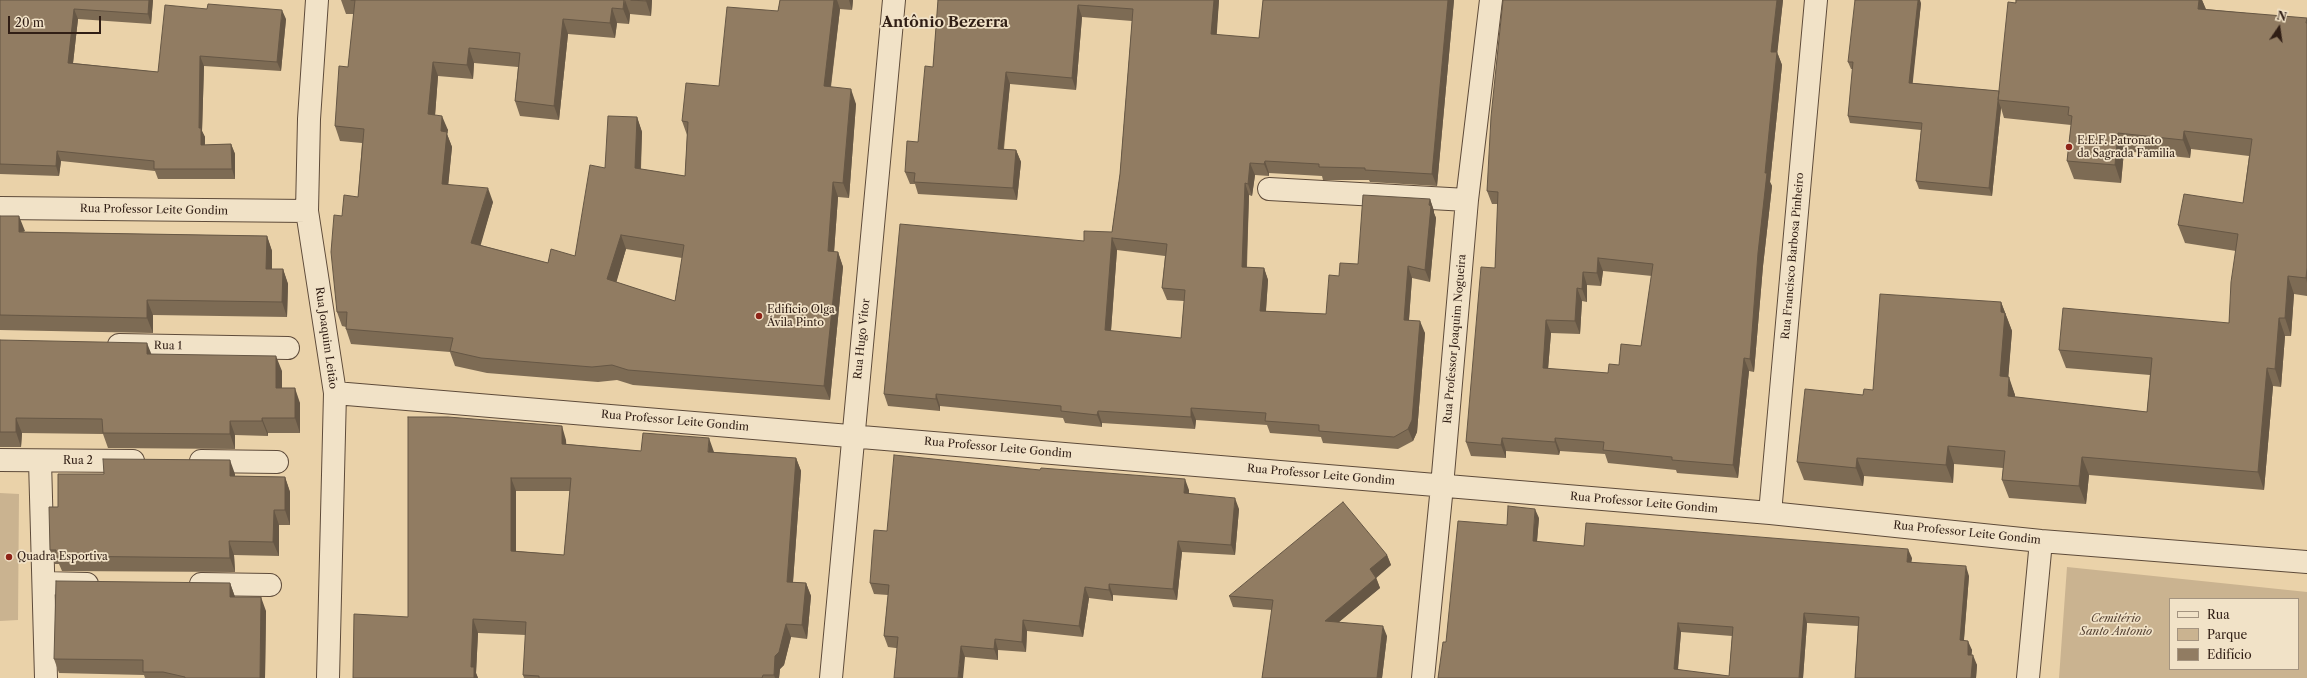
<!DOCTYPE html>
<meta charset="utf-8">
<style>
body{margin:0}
#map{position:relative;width:2307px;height:678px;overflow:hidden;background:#ead2a9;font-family:"Libre Caslon Text",serif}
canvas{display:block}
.legend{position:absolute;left:2169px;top:598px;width:130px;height:72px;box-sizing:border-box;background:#f1e2c7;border:1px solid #a49480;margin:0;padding:5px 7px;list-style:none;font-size:12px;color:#301e15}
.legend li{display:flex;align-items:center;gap:8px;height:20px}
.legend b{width:20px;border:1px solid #a49480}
.north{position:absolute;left:2259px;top:8px;width:40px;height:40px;-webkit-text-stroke:3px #f1e2c7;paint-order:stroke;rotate:13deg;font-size:11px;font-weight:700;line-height:16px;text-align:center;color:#301e15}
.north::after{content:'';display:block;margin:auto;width:14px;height:18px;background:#301e15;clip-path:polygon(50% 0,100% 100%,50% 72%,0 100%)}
.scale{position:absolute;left:8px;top:16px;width:93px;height:18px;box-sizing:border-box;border:2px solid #301e15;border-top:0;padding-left:5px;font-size:12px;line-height:14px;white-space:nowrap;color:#301e15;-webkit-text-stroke:3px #f1e2c7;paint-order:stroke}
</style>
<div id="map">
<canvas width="2307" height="678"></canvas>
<ul class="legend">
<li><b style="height:5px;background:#f1e2c7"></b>Rua</li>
<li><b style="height:11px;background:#cab390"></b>Parque</li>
<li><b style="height:11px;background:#917c62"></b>Edifício</li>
</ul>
<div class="north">N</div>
<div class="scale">20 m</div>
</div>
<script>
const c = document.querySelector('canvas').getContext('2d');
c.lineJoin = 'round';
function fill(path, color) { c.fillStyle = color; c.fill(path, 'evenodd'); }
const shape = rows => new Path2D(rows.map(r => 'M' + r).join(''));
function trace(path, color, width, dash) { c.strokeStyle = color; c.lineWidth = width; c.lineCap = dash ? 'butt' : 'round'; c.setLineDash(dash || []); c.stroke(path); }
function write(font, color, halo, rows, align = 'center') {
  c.font = font + ' "Libre Caslon Text",serif'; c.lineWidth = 3.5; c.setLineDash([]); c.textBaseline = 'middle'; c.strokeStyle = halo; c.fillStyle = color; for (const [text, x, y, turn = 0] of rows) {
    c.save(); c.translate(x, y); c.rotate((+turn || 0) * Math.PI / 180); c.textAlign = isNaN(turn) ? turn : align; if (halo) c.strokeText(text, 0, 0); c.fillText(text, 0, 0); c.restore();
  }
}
fill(shape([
 [0,493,19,494,18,620,0,621],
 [2067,567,2307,592,2307,678,2059,678],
 [2170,599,2298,599,2298,669,2170,669]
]), '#cab390');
const minor = shape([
 [317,0,309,119,307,211,335,393,328,678],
 [1269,189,1467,200],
 [0,208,307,211],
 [119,345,288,348],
 [335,393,1770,513,2041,541,2307,562],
 [0,460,133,461],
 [40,461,46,678],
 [201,461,277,462],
 [1770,513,1816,0],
 [44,583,87,584],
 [201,584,270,585],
 [831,678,894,0],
 [1423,678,1442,486,1467,200,1491,0],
 [2028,678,2041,541]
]);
trace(minor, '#5e4b3a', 24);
trace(minor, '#f1e2c7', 22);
fill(shape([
 [0,0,153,0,151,24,78,19,73,63,158,72,286,19,281,71,204,66,202,131,205,137,205,145,231,144,235,154,235,179,158,179,155,171,61,161,59,176,0,174],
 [341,0,652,0,651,16,630,14,629,24,617,23,615,38,568,34,559,120,520,116,515,101,518,67,474,63,473,79,438,76,435,115,448,130,447,134,452,147,448,184,493,202,480,245,548,263,575,256,605,168,637,117,642,132,641,169,685,176,687,135,682,121,719,86,778,11,780,0,853,0,852,10,840,9,831,87,856,104,849,198,838,197,834,252,838,252,843,267,830,400,633,385,617,380,598,382,487,373,455,366,450,352,351,344,346,329,346,327,342,326,337,312,342,216,358,197,362,143,340,141,335,126,348,67,354,14,346,14],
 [626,249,682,258,675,301,616,282],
 [938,0,1219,0,1216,35,1259,38,1263,0,1454,0,1437,186,1370,182,1369,180,1323,180,1322,176,1269,173,1269,176,1255,175,1252,196,1249,195,1247,267,1264,268,1268,280,1266,311,1326,314,1339,276,1358,264,1430,199,1434,211,1434,213,1436,218,1430,282,1412,278,1409,320,1425,333,1417,432,1413,441,1398,449,1323,443,1321,437,1270,433,1267,425,1196,420,1195,429,1102,423,1102,427,1065,423,1063,418,940,406,940,411,888,406,884,394,1084,241,1112,232,1120,174,1132,21,1082,17,1076,90,1010,84,1004,149,1016,150,1021,162,1017,200,918,194,915,184,910,184,905,172,918,142,933,67],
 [1117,250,1165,256,1162,288,1167,300,1184,301,1181,338,1111,331],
 [1503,0,1783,0,1777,52,1782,65,1770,182,1772,186,1763,266,1754,372,1749,371,1738,478,1677,473,1676,470,1608,463,1605,454,1560,451,1559,455,1506,451,1506,458,1471,456,1466,442,1495,268,1498,204,1492,204,1487,191],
 [1603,271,1652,276,1641,346,1619,365,1608,373,1548,369,1551,333,1580,334,1582,301,1587,302,1587,285,1601,286],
 [2016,0,2202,0,2206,9,2307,19,2307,296,2294,294,2291,336,2285,336,2281,387,2273,386,2264,490,2089,475,2086,504,2009,498,2002,480,2003,468,1954,464,1953,483,1864,476,1863,486,1804,480,1797,462,1863,395,1873,390,2001,302,2012,331,2008,377,2015,395,2015,397,2147,412,2150,375,2066,368,2059,350,2229,323,2236,251,2185,243,2178,225,2243,203,2249,156,2191,149,2190,158,2124,151,2121,183,2074,179,2067,161,2071,125,2004,118,2001,108,1992,196,1919,189,1916,181,1921,130,1850,123,1848,116,1853,69,1851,69,1848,62,1921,3,1912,83,1999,91],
 [0,216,25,232,267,236,272,251,272,269,283,269,288,284,287,317,153,315,153,333,0,330],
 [0,340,151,354,282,371,282,388,300,403,300,433,268,433,268,436,235,435,235,449,108,448,103,434,22,433,21,447,0,447],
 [408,417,566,440,566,444,641,451,714,452,796,458,801,471,793,582,806,583,811,596,807,639,791,637,784,665,780,669,779,678,524,678,523,675,526,635,478,633,476,673,478,678,353,678,408,617],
 [516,491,570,491,564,555,516,551],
 [104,474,235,474,235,476,285,477,290,492,290,525,279,525,279,556,234,555,235,572,62,571,59,564,55,564,50,550,58,507],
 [1189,490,1189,494,1239,509,1235,555,1182,552,1177,600,1113,595,1113,601,1089,598,1083,637,1027,631,1026,652,998,650,998,660,965,657,888,647,884,636,888,595,874,594,870,583,887,531],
 [1539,518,1537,542,1584,546,1912,558,1911,562,1969,576,1964,640,1972,650,1971,655,1977,665,1976,678,1855,678,1858,626,1807,623,1803,678,1438,678,1446,642],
 [1681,632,1732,636,1729,676,1678,670],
 [1387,555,1391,565,1376,577,1380,588,1339,622,1387,636,1382,678,1262,678,1272,610,1233,607,1229,596],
 [230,583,235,597,266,611,265,678,145,678,144,675,59,673,54,659]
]), '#7d6b54');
fill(shape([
 [149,0,153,0,151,24,148,14],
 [625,0,630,14,629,24,623,9],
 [646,0,652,0,651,16,646,1],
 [834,0,837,0,840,9,829,100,824,86],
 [849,0,853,0,852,10],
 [1214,0,1219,0,1216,46,1211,34],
 [1448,0,1454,0,1437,186,1432,174],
 [1777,0,1783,0,1776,65,1771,52],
 [1918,0,1920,0,1921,3,1912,90,1909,83],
 [2199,0,2202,0,2206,10,2198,9],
 [1078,5,1082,17,1076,90,1072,78],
 [612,8,617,23,615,38,610,23],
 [74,9,78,19,72,72,68,63],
 [282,10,286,19,281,71,277,62],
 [563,19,568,34,559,120,554,106],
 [469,48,474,63,473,79,467,65],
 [1777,52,1782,65,1770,182,1772,186,1763,266,1754,372,1750,359,1758,253,1765,173],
 [200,56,204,66,202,131,205,137,205,155,201,145,199,128],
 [433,62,438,76,434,129,428,114],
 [1006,72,1010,84,1002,161,998,149],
 [851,89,856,104,849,198,843,183],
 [1998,100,2001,108,1992,196,1989,188],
 [442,116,448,130,447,134,452,147,447,198,442,184,441,131],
 [637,117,642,132,640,183,635,168],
 [2184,131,2191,149,2190,158,2183,140],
 [2118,133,2124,151,2121,183,2115,165],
 [231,144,235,154,235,179,232,169],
 [1016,150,1021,162,1017,200,1013,188],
 [57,151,61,161,59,176,56,166],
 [1265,161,1269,173,1269,176,1264,164],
 [1250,163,1255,175,1252,196,1248,184],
 [833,182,838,197,833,266,828,251],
 [1245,183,1249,195,1246,279,1242,267],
 [488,188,493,202,477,258,471,243],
 [1430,199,1434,211,1434,213,1436,218,1430,282,1425,270],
 [19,216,25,231,19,232],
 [621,235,626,249,613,294,607,279],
 [267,236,272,251,272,284,266,269],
 [1112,238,1117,250,1110,343,1105,330],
 [838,252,843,267,830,400,824,386],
 [1598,258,1603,271,1601,286,1597,273],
 [1408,266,1412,278,1408,332,1404,320],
 [1264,268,1268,280,1265,323,1260,311],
 [2307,268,2307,283,2306,278],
 [283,269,288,284,287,317,282,302],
 [1583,272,1587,285,1587,302,1582,289],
 [2288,276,2294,294,2291,336,2285,318],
 [1577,288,1582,301,1580,334,1575,321],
 [147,300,153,315,153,333,147,318],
 [2001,302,2012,331,2007,394,2000,376],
 [2279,318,2285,336,2281,387,2275,369],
 [1546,320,1551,333,1547,381,1543,368],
 [1420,321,1425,333,1417,432,1413,441,1408,429],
 [147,343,153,358,147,354],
 [276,356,282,371,282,403,276,388],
 [1744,358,1749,371,1738,478,1733,465],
 [2267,368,2273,386,2264,490,2258,472],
 [2009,377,2015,395,2015,414,2008,396],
 [295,388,300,403,300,433,295,418],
 [936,394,940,406,940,411,936,399],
 [1191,408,1196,420,1195,429,1191,417],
 [1098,411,1102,423,1102,427,1097,415],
 [16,418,22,433,21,447,16,432],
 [262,418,268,433,268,436,262,421],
 [230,421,235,435,235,449,230,434],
 [562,426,566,440,567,457,562,444],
 [709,438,714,452,713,465,708,452],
 [1502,438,1506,451,1506,458,1501,445],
 [1555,438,1560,451,1559,455,1555,442],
 [1948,446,1954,464,1953,483,1946,465],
 [2082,457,2089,475,2086,504,2079,486],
 [796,458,801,471,792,595,787,582],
 [1857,458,1864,476,1863,486,1856,468],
 [230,460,235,474,235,490,230,476],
 [285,477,290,492,290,525,285,510],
 [511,478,516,491,516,564,511,551],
 [1185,479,1189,490,1188,504,1184,493],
 [1235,498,1239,509,1235,555,1231,545],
 [1535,509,1539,518,1536,551,1533,541],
 [274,510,279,525,279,556,273,542],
 [229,541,234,555,235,572,230,558],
 [1178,541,1182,552,1177,600,1173,589],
 [1908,549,1912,558,1910,571,1907,562],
 [1387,555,1391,565,1374,580,1370,569],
 [1966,566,1969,576,1963,650,1960,640],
 [1376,578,1380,588,1328,631,1325,621],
 [230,583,235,597,230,597],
 [806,583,811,596,807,639,802,625],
 [1109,584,1113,595,1113,601,1109,590],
 [1085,587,1089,598,1083,637,1079,626],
 [261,597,266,611,265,678,260,678],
 [1804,613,1807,623,1803,678,1799,678],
 [473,619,478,633,476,673,478,678,474,678,471,667],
 [1023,620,1027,631,1026,652,1022,642],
 [1678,623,1681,632,1677,678,1674,669],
 [786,624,791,637,784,665,780,669,779,678,775,678,774,675,775,656],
 [1383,626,1387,636,1382,678,1377,678],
 [995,639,998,650,998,660,994,649],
 [1968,641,1972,650,1971,664,1968,655],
 [961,646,965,657,963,678,958,678],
 [1973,655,1977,665,1976,678,1971,678]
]), '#665745');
const building = shape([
 [0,0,149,0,148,14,74,9,68,63,158,72,165,5,207,9,208,4,282,10,277,62,200,56,199,128,201,128,201,145,231,144,232,169,154,169,154,161,57,151,56,166,0,164,0,0],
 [351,0,624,0,623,9,612,8,610,23,563,19,554,106,515,101,520,53,469,48,467,65,433,62,428,114,442,116,441,131,447,132,442,184,488,188,471,243,548,263,551,249,575,256,590,165,605,168,608,116,637,117,635,168,685,176,688,122,682,121,686,83,719,86,727,7,778,11,780,0,834,0,824,86,851,89,843,183,833,182,828,251,838,252,824,386,628,370,612,365,592,367,481,358,450,351,453,338,346,329,347,312,337,312,331,252,334,215,342,216,344,195,358,197,364,129,335,126,339,66,348,67,355,0,351,0],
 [621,235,684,245,675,301,607,279,621,235],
 [631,0,646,0,646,1,631,0],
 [938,0,1214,0,1211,34,1259,38,1263,0,1448,0,1432,174,1365,170,1365,168,1319,167,1319,164,1265,161,1264,164,1250,163,1248,184,1245,183,1242,267,1264,268,1260,311,1326,314,1329,275,1339,276,1340,263,1358,264,1363,195,1430,199,1429,205,1431,206,1425,270,1408,266,1404,320,1420,321,1412,420,1408,429,1394,437,1319,431,1319,425,1265,421,1266,413,1191,408,1191,417,1098,411,1097,415,1061,411,1061,406,936,394,936,399,884,394,900,224,1084,241,1084,231,1112,232,1120,174,1133,9,1078,5,1072,78,1006,72,998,149,1016,150,1013,188,914,182,915,173,905,172,907,141,918,142,925,66,933,67,938,0],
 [1112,238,1167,244,1162,288,1185,290,1181,338,1105,330,1112,238],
 [1503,0,1777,0,1771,52,1777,52,1765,173,1767,173,1758,253,1750,359,1744,358,1733,465,1672,460,1672,457,1603,450,1604,442,1555,438,1555,442,1502,438,1501,445,1466,442,1481,267,1495,268,1498,192,1487,191,1491,117,1503,0],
 [1598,258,1653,264,1641,346,1621,344,1619,365,1609,364,1608,373,1543,368,1546,320,1575,321,1577,288,1582,289,1583,272,1597,273,1598,258],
 [1855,0,1918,0,1909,83,1999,91,1989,188,1916,181,1922,123,1848,116,1853,62,1848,62,1855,0],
 [2016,0,2199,0,2198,9,2307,18,2306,23,2307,23,2307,268,2306,278,2288,276,2285,318,2279,318,2275,369,2267,368,2258,472,2082,457,2079,486,2002,480,2005,451,1948,446,1946,465,1857,458,1856,468,1797,462,1805,389,1863,395,1864,389,1873,390,1880,294,2001,302,2001,312,2005,313,2000,376,2009,377,2008,396,2147,412,2152,358,2059,350,2063,308,2229,323,2231,282,2238,234,2178,225,2184,194,2243,203,2252,139,2184,131,2183,140,2118,133,2115,165,2067,161,2072,116,2068,115,2069,107,1998,100,2008,2,2016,3,2016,0],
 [0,216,19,216,19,232,267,236,266,269,283,269,282,302,147,300,147,318,0,315,0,216],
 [0,340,147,343,147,354,276,356,276,388,295,388,295,418,262,418,262,421,230,421,230,434,103,433,102,419,16,418,16,432,0,432,0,340],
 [408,417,448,417,562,426,562,444,641,451,643,433,709,438,708,452,796,458,787,582,806,583,802,625,786,624,779,652,775,656,774,675,763,675,762,678,539,678,539,676,523,675,526,622,473,619,471,667,474,667,474,678,353,678,354,614,408,617,408,417],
 [511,478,571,478,564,555,511,551,511,478],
 [894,455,1040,470,1041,468,1185,479,1184,493,1235,498,1231,545,1178,541,1173,589,1109,584,1109,590,1085,587,1079,626,1023,620,1022,642,995,639,994,649,961,646,958,678,894,678,898,637,884,636,889,585,870,583,874,530,887,531,894,455],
 [103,459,230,460,230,476,285,477,285,510,274,510,273,542,229,541,230,558,56,556,56,550,50,550,49,507,58,507,58,474,104,474,103,459],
 [1343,502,1387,555,1370,569,1376,578,1325,621,1383,626,1377,678,1262,678,1273,600,1229,596,1343,502],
 [1508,506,1535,509,1533,541,1584,546,1586,523,1908,549,1907,562,1966,566,1960,640,1968,641,1968,655,1973,655,1971,678,1855,678,1859,617,1804,613,1799,678,1438,678,1443,642,1446,642,1458,521,1507,525,1508,506],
 [1678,623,1733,627,1729,676,1674,669,1678,623],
 [56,581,230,583,230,597,261,597,260,678,185,678,185,677,163,672,143,672,143,660,54,659,56,581]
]);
fill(building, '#917c62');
trace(building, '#665745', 1);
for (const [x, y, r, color] of [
 [2069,147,4,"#8f2418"],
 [759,316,4,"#8f2418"],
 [9,557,4,"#8f2418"]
]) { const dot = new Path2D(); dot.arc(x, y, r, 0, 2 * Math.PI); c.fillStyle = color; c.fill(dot); trace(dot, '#f1e2c7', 1.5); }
write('11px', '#301e15', '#f1e2c7', [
 ["E.E.F. Patronato",2077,141],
 ["da Sagrada Familia",2077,154],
 ["Edifício Olga",767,310],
 ["Ávila Pinto",767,323],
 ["Quadra Esportiva",17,557]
], 'left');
write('11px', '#301e15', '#f1e2c7', [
 ["Rua Professor Leite Gondim",154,210,1],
 ["Rua Francisco Barbosa Pinheiro",1793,256,-85],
 ["Rua Joaquim Leitão",326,338,82],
 ["Rua Hugo Vítor",862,339,-84],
 ["Rua Professor Joaquim Nogueira",1455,339,-85],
 ["Rua 1",168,346,1],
 ["Rua Professor Leite Gondim",675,421,5],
 ["Rua Professor Leite Gondim",998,448,5],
 ["Rua 2",78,461],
 ["Rua Professor Leite Gondim",1321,475,5],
 ["Rua Professor Leite Gondim",1644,503,5],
 ["Rua Professor Leite Gondim",1967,533,6]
]);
write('italic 11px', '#564334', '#f1e2c7', [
 ["Cemitério",2116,619],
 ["Santo Antonio",2116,632]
]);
write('bold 15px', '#301e15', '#f1e2c7', [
 ["Antônio Bezerra",945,23]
]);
</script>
